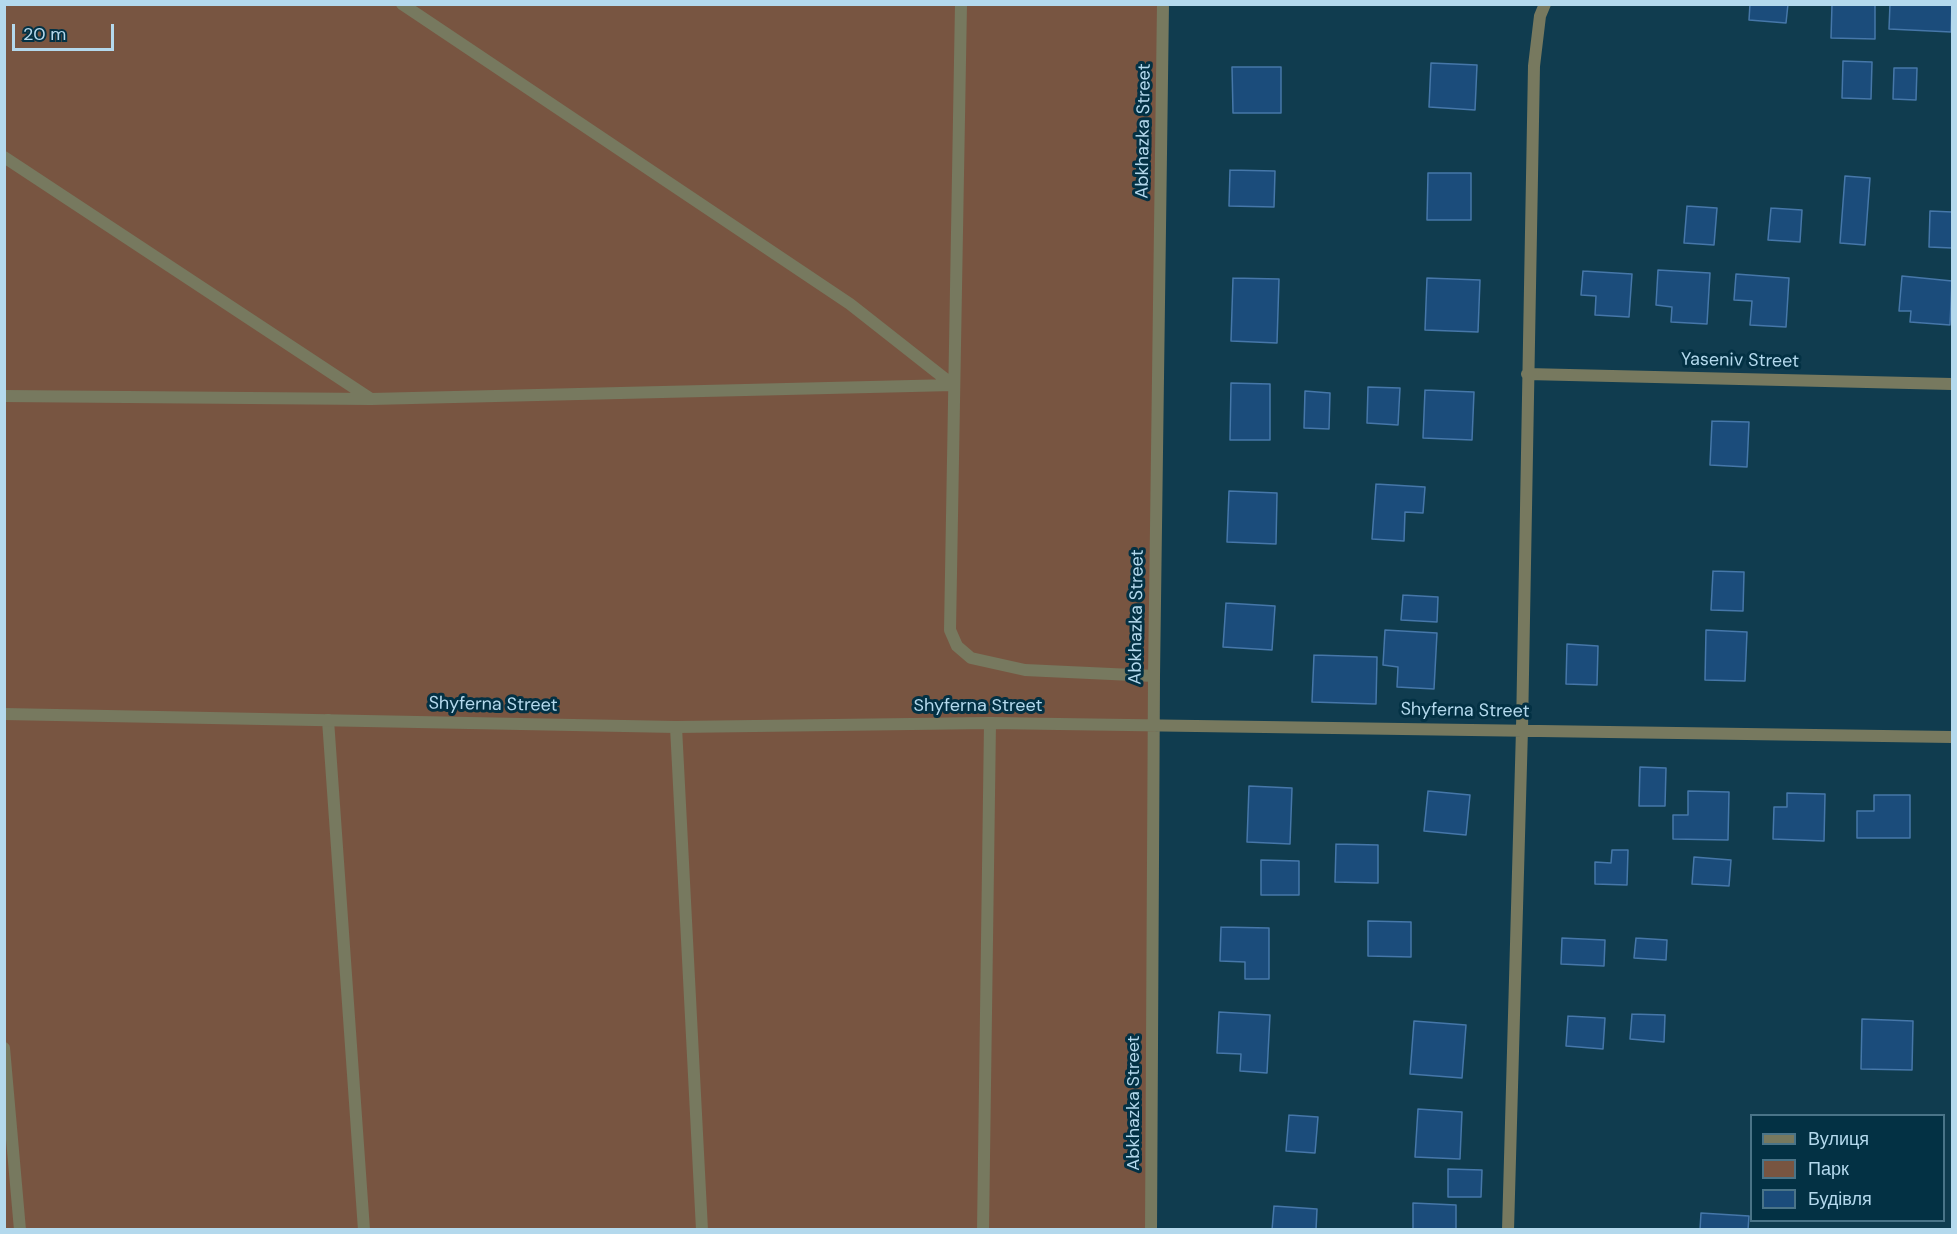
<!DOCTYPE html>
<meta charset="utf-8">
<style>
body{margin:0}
#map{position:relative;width:1957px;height:1234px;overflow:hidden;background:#103c4f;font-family:"DM Sans",sans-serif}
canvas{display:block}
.frame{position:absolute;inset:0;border:6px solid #b4d9ed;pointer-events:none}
.legend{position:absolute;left:1750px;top:1114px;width:195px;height:108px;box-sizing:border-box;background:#033144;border:2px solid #4a7488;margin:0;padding:8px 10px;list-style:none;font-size:18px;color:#b4d9ed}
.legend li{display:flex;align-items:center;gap:12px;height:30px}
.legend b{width:30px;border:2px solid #4a7488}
.scale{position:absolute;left:12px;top:24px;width:102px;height:27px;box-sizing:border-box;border:3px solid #b4d9ed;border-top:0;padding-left:8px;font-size:18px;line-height:21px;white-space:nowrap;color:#b4d9ed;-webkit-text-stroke:4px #033144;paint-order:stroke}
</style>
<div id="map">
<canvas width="1957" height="1234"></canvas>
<div class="frame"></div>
<ul class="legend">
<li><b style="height:8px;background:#77795f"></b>Вулиця</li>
<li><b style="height:16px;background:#785541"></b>Парк</li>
<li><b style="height:16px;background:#1b4c7b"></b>Будівля</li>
</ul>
<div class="scale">20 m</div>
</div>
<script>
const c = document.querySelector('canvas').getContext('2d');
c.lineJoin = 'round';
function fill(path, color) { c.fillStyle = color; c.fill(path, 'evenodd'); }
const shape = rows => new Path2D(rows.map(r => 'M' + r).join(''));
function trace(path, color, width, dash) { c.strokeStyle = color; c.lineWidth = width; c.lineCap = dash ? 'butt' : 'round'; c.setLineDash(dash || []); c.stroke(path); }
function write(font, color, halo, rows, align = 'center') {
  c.font = font + ' "DM Sans",sans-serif'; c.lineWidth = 6; c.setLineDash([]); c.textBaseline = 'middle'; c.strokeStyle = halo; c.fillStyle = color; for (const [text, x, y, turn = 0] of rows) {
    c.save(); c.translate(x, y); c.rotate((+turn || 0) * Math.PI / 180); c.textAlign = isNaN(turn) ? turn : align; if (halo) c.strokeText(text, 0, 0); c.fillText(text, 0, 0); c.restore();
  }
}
fill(shape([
 [5,5,1163,5,1151,1229,5,1230]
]), '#785541');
const building = shape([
 [1750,4,1788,4,1786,23,1749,20,1750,4],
 [1832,4,1875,4,1875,39,1831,38,1832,4],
 [1890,4,1952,4,1951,32,1889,29,1890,4],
 [1843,61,1872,62,1871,99,1842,98,1843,61],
 [1431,63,1477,65,1475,110,1429,107,1431,63],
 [1232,67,1281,67,1281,113,1233,113,1232,67],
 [1894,68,1917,68,1916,100,1893,99,1894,68],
 [1230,170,1275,171,1274,207,1229,206,1230,170],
 [1428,173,1471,173,1471,220,1427,220,1428,173],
 [1845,176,1870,178,1865,245,1840,243,1845,176],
 [1687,206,1717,208,1714,245,1684,243,1687,206],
 [1771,208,1802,210,1800,242,1768,240,1771,208],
 [1930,211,1952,212,1952,248,1929,247,1930,211],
 [1658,270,1710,273,1707,324,1671,322,1672,307,1656,305,1658,270],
 [1583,271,1632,274,1629,317,1595,315,1596,296,1581,295,1583,271],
 [1736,274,1789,278,1786,327,1750,325,1752,301,1734,300,1736,274],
 [1902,276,1952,281,1950,325,1910,322,1911,311,1899,311,1902,276],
 [1233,278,1279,279,1277,343,1231,341,1233,278],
 [1427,278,1480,280,1478,332,1425,330,1427,278],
 [1231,383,1270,384,1270,440,1230,440,1231,383],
 [1368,387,1400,388,1398,425,1367,423,1368,387],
 [1425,390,1474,392,1472,440,1423,438,1425,390],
 [1305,391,1330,393,1329,429,1304,428,1305,391],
 [1712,421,1749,422,1747,467,1710,465,1712,421],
 [1376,484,1425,487,1423,513,1405,512,1404,541,1372,539,1376,484],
 [1229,491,1277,493,1276,544,1227,542,1229,491],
 [1713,571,1744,572,1743,611,1711,610,1713,571],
 [1403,595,1438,597,1437,622,1401,620,1403,595],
 [1226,603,1275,606,1272,650,1223,647,1226,603],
 [1385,630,1437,633,1434,689,1397,687,1398,667,1383,665,1385,630],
 [1706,630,1747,632,1745,681,1705,680,1706,630],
 [1567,644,1598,646,1597,685,1566,684,1567,644],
 [1314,655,1377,657,1376,704,1312,702,1314,655],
 [1640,767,1666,768,1665,806,1639,806,1640,767],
 [1249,786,1292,788,1290,844,1247,842,1249,786],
 [1428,791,1470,795,1466,835,1424,831,1428,791],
 [1688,791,1729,792,1728,840,1673,839,1673,815,1688,815,1688,791],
 [1787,793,1825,794,1824,841,1773,839,1774,807,1787,807,1787,793],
 [1874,795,1910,795,1910,838,1857,838,1857,811,1874,811,1874,795],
 [1336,844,1378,845,1378,883,1335,882,1336,844],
 [1612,850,1628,850,1627,885,1595,884,1595,862,1611,863,1612,850],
 [1694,857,1731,860,1729,886,1692,884,1694,857],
 [1261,860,1299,861,1299,895,1261,895,1261,860],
 [1368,921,1411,922,1411,957,1368,956,1368,921],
 [1221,927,1269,928,1269,979,1245,979,1245,962,1220,961,1221,927],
 [1562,938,1605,940,1604,966,1561,964,1562,938],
 [1636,938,1667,940,1666,960,1634,958,1636,938],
 [1219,1012,1270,1015,1267,1073,1240,1071,1241,1054,1217,1053,1219,1012],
 [1632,1014,1665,1015,1664,1042,1630,1039,1632,1014],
 [1568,1016,1605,1018,1603,1049,1566,1046,1568,1016],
 [1862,1019,1913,1021,1912,1070,1861,1069,1862,1019],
 [1414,1021,1466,1025,1462,1078,1410,1074,1414,1021],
 [1418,1109,1462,1112,1460,1159,1415,1157,1418,1109],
 [1289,1115,1318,1117,1315,1153,1286,1151,1289,1115],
 [1448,1169,1482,1170,1481,1197,1448,1197,1448,1169],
 [1413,1203,1456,1205,1456,1230,1413,1230,1413,1203],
 [1274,1206,1317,1209,1316,1230,1272,1230,1274,1206],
 [1701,1213,1749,1216,1748,1230,1700,1230,1701,1213]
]);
fill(building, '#1b4c7b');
trace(building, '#4677a9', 1.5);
trace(shape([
 [402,4,850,304,953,385],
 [961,4,950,630,957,646,971,658,1025,670,1154,676],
 [4,157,371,399],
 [4,396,371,399,953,385],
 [328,720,364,1230],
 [676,727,702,1230],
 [4,1048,20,1230],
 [983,1230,990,723]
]), '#77795f', 12);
trace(shape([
 [1527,374,1952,384],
 [4,714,676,727,990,723,1952,737],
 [1151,1230,1154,676,1163,4],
 [1508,1230,1522,729,1534,66,1540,16,1545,4]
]), '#77795f', 12);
write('18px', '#b4d9ed', '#033144', [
 ["Abkhazka Street",1144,131,-89],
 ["Yaseniv Street",1740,361,1],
 ["Abkhazka Street",1137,617,-89],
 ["Shyferna Street",493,705,1],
 ["Shyferna Street",978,706],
 ["Shyferna Street",1465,711,1],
 ["Abkhazka Street",1134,1103,-90]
]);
</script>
